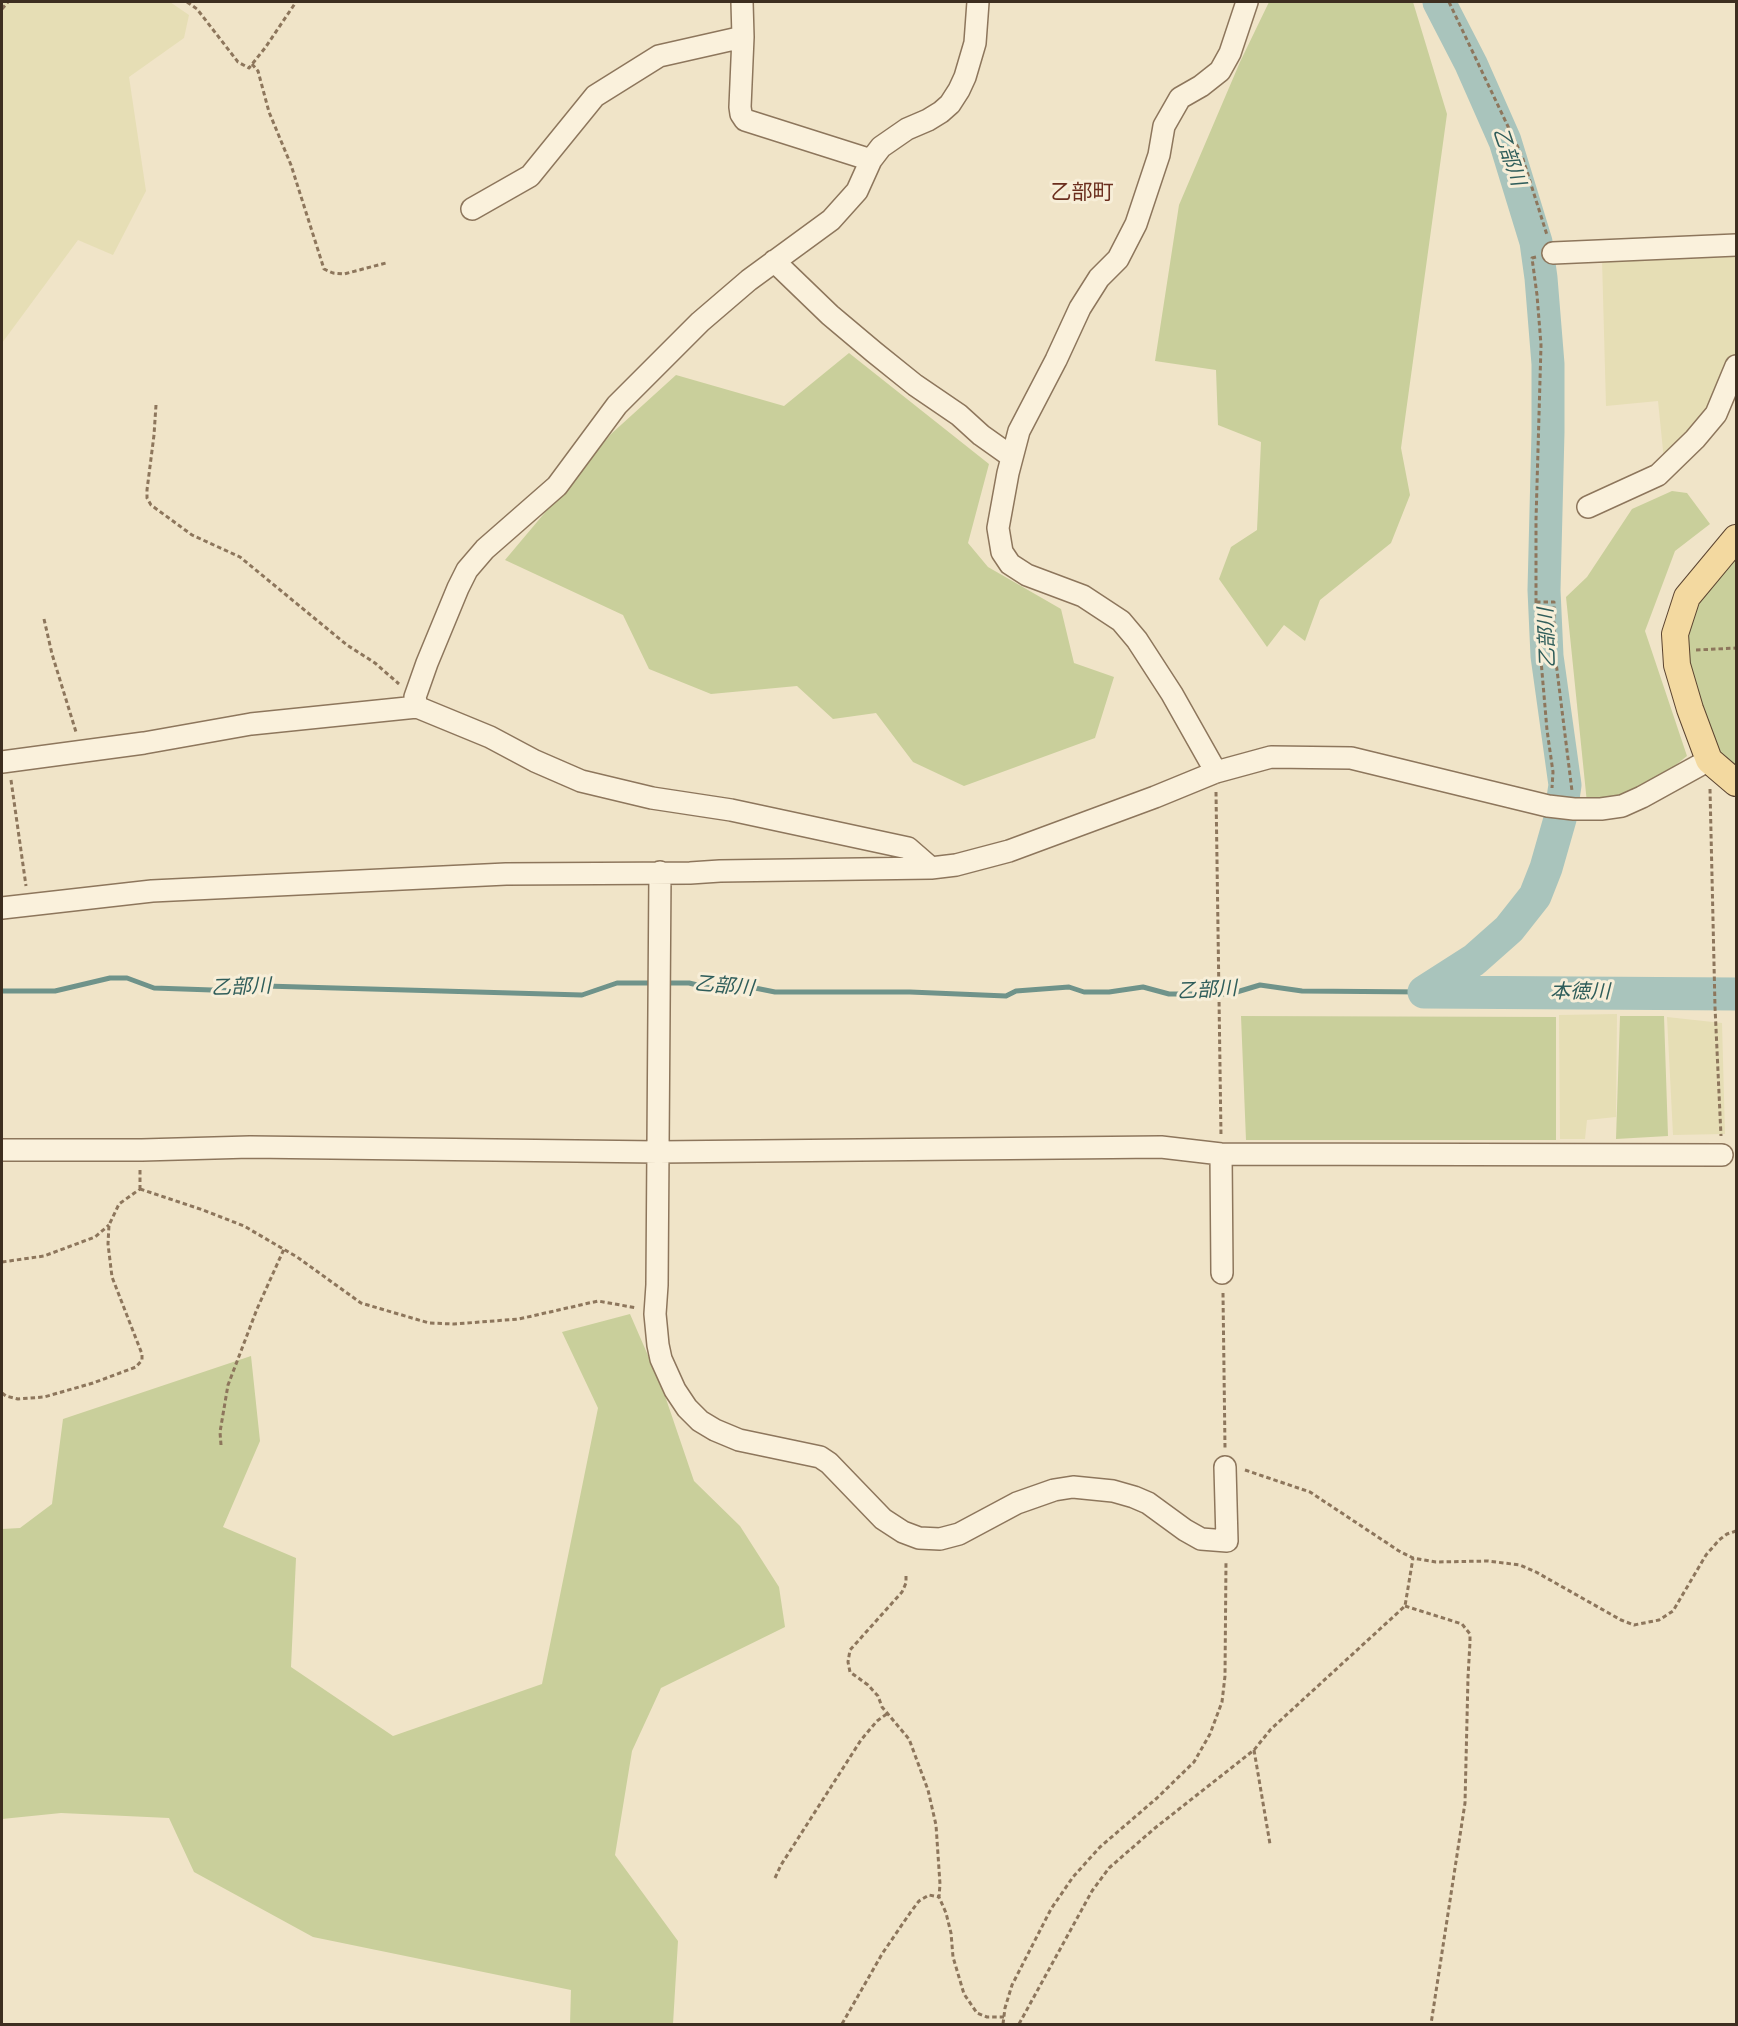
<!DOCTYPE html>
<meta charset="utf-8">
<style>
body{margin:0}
#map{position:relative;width:1738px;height:2026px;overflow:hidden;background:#f0e4c8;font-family:"Source Serif 4",serif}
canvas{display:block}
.frame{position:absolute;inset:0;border:3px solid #3d2e20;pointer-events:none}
</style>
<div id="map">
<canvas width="1738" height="2026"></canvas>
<div class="frame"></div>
</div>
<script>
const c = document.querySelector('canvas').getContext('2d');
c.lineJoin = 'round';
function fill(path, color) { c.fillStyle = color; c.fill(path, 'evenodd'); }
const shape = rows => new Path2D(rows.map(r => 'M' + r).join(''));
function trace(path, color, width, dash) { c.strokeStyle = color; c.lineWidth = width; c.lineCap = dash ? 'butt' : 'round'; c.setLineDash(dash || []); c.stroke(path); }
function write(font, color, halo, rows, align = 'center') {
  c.font = font + ' "Source Serif 4","Noto Sans JP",serif'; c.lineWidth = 6; c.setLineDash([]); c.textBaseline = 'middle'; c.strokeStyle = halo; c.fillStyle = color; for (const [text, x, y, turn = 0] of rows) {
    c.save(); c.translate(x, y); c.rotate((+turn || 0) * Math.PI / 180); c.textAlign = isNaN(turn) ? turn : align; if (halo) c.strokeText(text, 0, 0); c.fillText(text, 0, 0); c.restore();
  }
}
fill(shape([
 [2,2,170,2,189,15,184,38,129,77,146,191,113,255,78,240,2,343],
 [1736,256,1736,352,1732,358,1710,411,1664,460,1658,401,1606,406,1602,259],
 [1617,1014,1616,1117,1587,1120,1585,1139,1560,1139,1559,1015],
 [1667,1017,1722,1023,1725,1134,1673,1135]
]), '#e6deb5');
fill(shape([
 [1269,2,1413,2,1447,114,1401,448,1410,495,1391,543,1320,600,1305,641,1284,625,1267,647,1219,579,1231,547,1257,530,1261,442,1218,425,1216,370,1155,361,1179,205,1240,62],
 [849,353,989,464,968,543,988,567,1061,609,1074,663,1114,677,1095,738,964,786,913,762,876,713,833,719,797,686,711,694,649,669,623,615,505,560,611,434,676,375,784,406],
 [1672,491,1687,493,1710,524,1675,551,1645,631,1687,756,1667,772,1622,794,1587,803,1566,597,1587,577,1632,509],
 [1736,552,1736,768,1716,749,1688,669,1685,633,1695,604],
 [1241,1016,1556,1017,1556,1140,1246,1140],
 [1620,1016,1664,1016,1668,1136,1616,1139],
 [630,1314,663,1390,694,1481,740,1526,779,1587,785,1627,661,1688,632,1751,615,1855,678,1941,673,2024,570,2024,571,1990,313,1937,194,1872,169,1818,61,1813,2,1819,2,1529,20,1528,52,1504,63,1419,251,1356,260,1441,223,1527,296,1558,291,1667,393,1736,542,1684,598,1408,562,1332]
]), '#c9cf9b');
trace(shape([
 [664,983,689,983,710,988,755,988,775,992,910,992,1006,996,1016,991,1069,987,1084,992,1109,992,1143,987,1169,994,1230,994,1260,985,1302,991,1424,992],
 [2,991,55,991,110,978,127,978,154,988,241,991,265,986,582,995,617,983,655,983]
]), '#6f938a', 5);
trace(shape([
 [1424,992,1474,960,1509,929,1535,896,1546,868,1560,819,1565,785,1547,656,1544,590,1548,432,1548,364,1541,278,1536,242,1505,141,1471,64,1439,2],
 [1424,992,1736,994]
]), '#a9c4bc', 33);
const minor = shape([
 [742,2,743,37,740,107,741,114,745,120,871,160],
 [472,209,530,176,595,96,659,56,743,37],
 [1553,253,1736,245],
 [774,261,830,315,874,352,915,385,959,415,981,435,1012,457],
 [1588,507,1658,475,1695,439,1716,414,1736,366],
 [417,707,415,697,427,663,458,588,467,570,485,549,557,486,617,405,700,322,749,280,831,220,857,191,871,160,881,147,907,129,928,120,941,112,950,104,959,90,965,77,975,43,978,2],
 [2,762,144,743,251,724,417,707,490,737,535,761,581,781,652,798,731,810,908,848,931,868],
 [1216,772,1172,694,1137,640,1121,621,1083,596,1027,575,1010,564,1002,552,998,528,1008,473,1019,431,1056,360,1080,308,1099,278,1118,259,1136,224,1159,155,1164,126,1180,98,1201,86,1220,71,1230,53,1247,2],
 [660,872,657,1285,655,1314,658,1345,661,1359,675,1390,687,1408,700,1421,715,1430,739,1440,820,1457,829,1463,883,1519,903,1532,919,1538,940,1539,959,1534,1017,1503,1054,1490,1073,1487,1113,1491,1134,1497,1148,1503,1185,1530,1201,1539,1227,1541,1225,1467],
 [2,908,152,891,506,874,690,873,720,871,931,868,956,865,1009,851,1155,797,1216,772,1271,757,1351,758,1548,806,1574,809,1601,809,1622,806,1642,797,1709,760],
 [2,1150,142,1150,250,1147,658,1152,1161,1147,1221,1154,1722,1155],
 [1221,1154,1222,1273]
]);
const major = shape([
 [1736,538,1687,597,1675,634,1677,665,1690,709,1709,760,1736,783]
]);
trace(minor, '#8d765c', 24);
trace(major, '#5b4430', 28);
trace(shape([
 [187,2,197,9,238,62,249,68,265,48,296,2],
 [1449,2,1522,156,1547,235],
 [2,9,8,2],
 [252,64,258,71,269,112,291,165,324,269,333,273,344,274,386,263],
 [1536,257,1532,258,1537,295,1541,345,1536,520,1536,602,1547,730,1553,772,1552,788],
 [156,405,154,435,147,490,147,498,151,505,192,535,240,557,347,645,375,663,399,684],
 [1536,602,1554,602,1554,646,1572,791],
 [44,619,52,654,76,732],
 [1696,650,1736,648],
 [11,780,26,886],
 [1710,789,1715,1007,1721,1136],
 [1216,792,1221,1136],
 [140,1170,140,1189],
 [140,1189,203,1210,244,1226,297,1257,361,1303,429,1323,454,1324,519,1319,598,1301,637,1308],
 [2,1262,44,1256,95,1237,109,1225],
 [1223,1293,1225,1448],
 [2,1393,6,1396,18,1399,44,1397,93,1383,136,1367,142,1360,142,1354,112,1277,108,1244,109,1225,119,1204,140,1189],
 [221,1445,220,1432,228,1385,257,1309,284,1249],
 [1245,1470,1310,1492,1399,1551,1413,1558,1436,1562,1488,1561,1520,1565,1536,1572,1621,1620,1634,1625,1659,1620,1673,1611,1706,1555,1719,1540,1727,1534,1736,1531],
 [906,1576,906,1583,902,1592,850,1650,848,1662,850,1672,868,1685,878,1696,882,1707,909,1739,928,1790,936,1825,940,1884,939,1897,946,1913,951,1933,953,1957,964,1994,977,2013,987,2017,1004,2017],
 [1405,1606,1462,1624,1470,1634,1470,1642,1468,1677,1465,1803,1431,2024],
 [1254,1750,1270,1844],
 [775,1878,781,1865,861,1740,877,1721,888,1713],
 [842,2024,882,1954,910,1913,919,1901,929,1895,939,1897],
 [1003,2024,1005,2008,1012,1985,1051,1909,1073,1877,1100,1847,1157,1798,1194,1762,1210,1734,1222,1702,1225,1676,1226,1561],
 [1019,2024,1092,1891,1109,1868,1155,1828,1254,1750,1271,1729,1405,1606,1413,1558]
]), '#8d765c', 3, [4.5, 3]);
trace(minor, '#faf1dc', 21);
trace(major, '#f3d9a0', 26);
write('italic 20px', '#2f5d5a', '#f7eed8', [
 ["乙部川",1508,157,71],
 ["乙部川",1548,638,-92],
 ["乙部川",724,987,5],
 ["乙部川",241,988,-2],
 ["乙部川",1207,991,-3],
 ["本徳川",1580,993]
]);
write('21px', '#6b2e1e', '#f7eed8', [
 ["乙部町",1082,194]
]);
</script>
